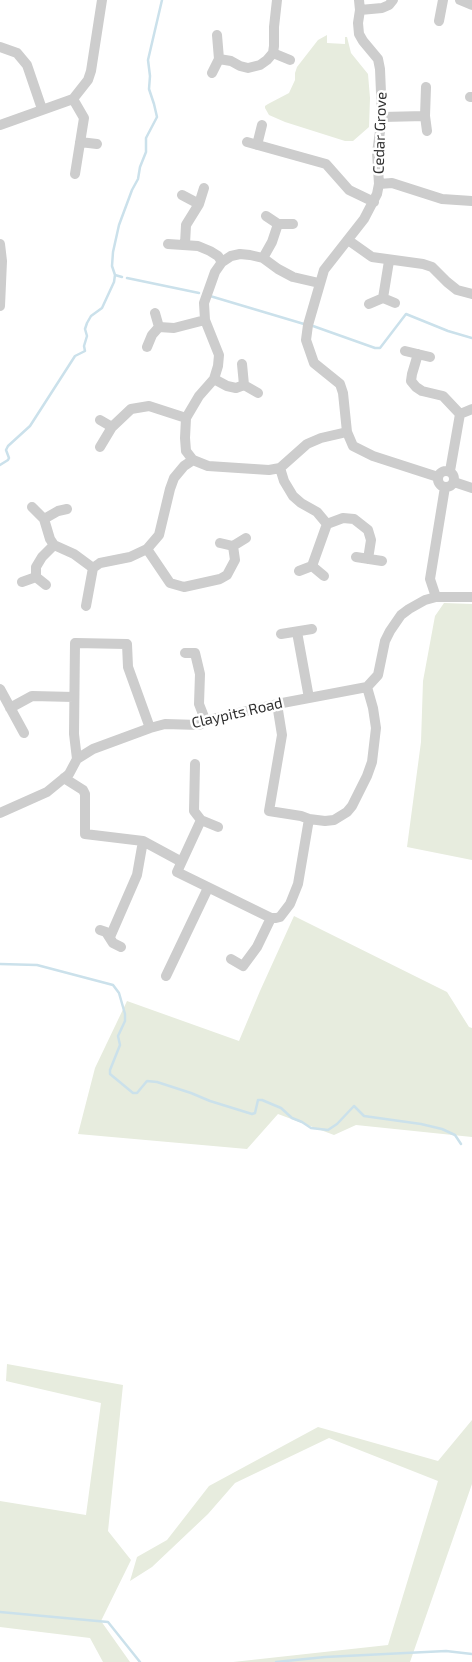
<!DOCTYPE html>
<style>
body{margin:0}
canvas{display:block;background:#fff}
</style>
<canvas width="472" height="1662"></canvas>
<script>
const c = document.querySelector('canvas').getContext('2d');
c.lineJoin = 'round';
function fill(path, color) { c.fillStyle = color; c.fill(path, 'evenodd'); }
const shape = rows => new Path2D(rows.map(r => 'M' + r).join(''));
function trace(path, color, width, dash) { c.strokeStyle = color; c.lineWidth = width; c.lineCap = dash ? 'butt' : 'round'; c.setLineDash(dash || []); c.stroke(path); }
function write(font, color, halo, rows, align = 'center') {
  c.font = font + ' "Exo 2",sans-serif'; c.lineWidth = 5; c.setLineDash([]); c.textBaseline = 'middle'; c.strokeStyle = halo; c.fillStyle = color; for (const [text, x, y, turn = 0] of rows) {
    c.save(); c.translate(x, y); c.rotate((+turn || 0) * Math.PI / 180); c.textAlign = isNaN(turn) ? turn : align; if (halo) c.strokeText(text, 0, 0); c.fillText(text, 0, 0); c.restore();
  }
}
fill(shape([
 [327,35,327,43,345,44,345,37,347,37,351,53,368,74,370,98,369,127,353,141,345,141,285,122,269,115,265,108,265,106,268,104,289,93,295,80,295,73,297,67,318,40],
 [444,603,472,604,472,860,407,847,421,742,423,681,435,616],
 [294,916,447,992,469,1027,472,1028,472,1137,356,1125,334,1135,278,1114,247,1149,78,1134,95,1068,127,1001,239,1041,260,991],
 [7,1364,123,1385,108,1531,131,1560,101,1621,130,1662,103,1662,90,1638,0,1627,0,1501,86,1515,101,1403,6,1381],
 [472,1420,472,1484,410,1662,233,1662,388,1645,438,1481,329,1438,235,1483,208,1514,152,1567,130,1581,137,1557,167,1540,209,1486,318,1427,438,1461]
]), '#e7ecde');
trace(shape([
 [115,275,122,277],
 [127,278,199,293],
 [210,296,304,324],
 [313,326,375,348,380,348,406,314,448,331,472,338],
 [0,465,8,460,9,458,6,450,8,446,30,426,75,356,85,351,84,346,87,336,85,329,87,323,91,316,102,308,114,282,115,275,112,266,113,252,119,225,132,190,138,179,140,167,146,152,146,138,157,117,154,104,149,89,150,76,148,60,162,0],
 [0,964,37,965,113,985,119,993,125,1014,125,1021,118,1036,120,1045,110,1070,110,1074,133,1093,137,1093,147,1081,157,1082,191,1093,210,1101,252,1114,255,1113,258,1100,262,1100,281,1108,292,1118,302,1122,311,1128,328,1130,337,1124,354,1106,364,1116,421,1124,442,1129,455,1135,461,1144],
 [0,1612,108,1622,140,1662],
 [276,1662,325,1657,446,1651,472,1654]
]), '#cbe1eb', 2.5);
trace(shape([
 [359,0,360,10,358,23,359,34,363,41,378,59,380,69,382,117,377,153,379,184,377,194,364,219,324,270,308,325,306,340,314,363,340,384,343,393,347,432,353,446,373,456,438,477],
 [460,0,472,5],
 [360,10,382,8,389,5,393,0],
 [439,21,443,0],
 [217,35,219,59],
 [0,47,17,53,27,65,42,109],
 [273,53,290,60],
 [212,73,219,59,231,61,240,66,248,68,260,65,267,60,273,53,274,46,274,27,277,0],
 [470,97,472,97],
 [73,99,88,80,91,71,102,0],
 [73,99,84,118,75,174],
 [425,116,427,131],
 [382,117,425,116,426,87],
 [0,125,73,99],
 [80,142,97,144],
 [247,142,326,164,349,190,374,202],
 [257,145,262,125],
 [379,184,392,183,442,199,472,201],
 [182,195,199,204],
 [266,216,278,224],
 [348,240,372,257,423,264,432,267,447,282,457,290,472,294],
 [0,244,2,261,0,306],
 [168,244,198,246,210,251,218,256,222,262],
 [185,244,186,225,199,204,204,188],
 [263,258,272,242,278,224,293,224],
 [319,283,293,277,278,269,263,258,250,255,240,254,231,256,222,262,215,272,204,303,205,320,219,355,218,366,214,379,199,396,186,418,185,438,186,451,193,460,208,466,269,470,280,468,307,444,321,438,347,432],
 [383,298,395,303],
 [369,304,383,298,389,261],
 [155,313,159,327],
 [147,347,152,335,159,327,174,328,205,320],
 [405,351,430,357],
 [418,354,412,374,411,381,416,387,422,391,443,396,460,414,472,409],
 [242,364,244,385],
 [214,379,227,386,236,388,244,385,258,393],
 [100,420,112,427],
 [100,447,112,427,131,409,149,406,186,418],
 [280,468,284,481,293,496,301,503,317,512,327,524,343,518,354,519,368,530,371,540,368,559],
 '438 479a8 8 0 1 1 16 0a8 8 0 1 1-16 0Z',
 [450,471,460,414],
 [454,482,472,488],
 [32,507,44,519,50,539,54,545,74,554,93,568],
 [44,519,58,511,67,509],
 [233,546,246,538],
 [147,549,170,583,184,587,220,579,227,575,235,560,233,546,220,543],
 [356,557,382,561],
 [312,566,324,576],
 [299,571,312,566,327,524],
 [36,577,46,585],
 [22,582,36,577,36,567,42,557,54,545],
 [436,597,430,579,445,487],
 [86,606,93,568,100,563,130,557,147,549,159,535,170,489,174,478,184,466,193,460],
 [297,632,309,698],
 [281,634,312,629],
 [185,653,195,653,200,674,199,704,206,722],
 [0,689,24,733],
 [277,704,282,735,269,811,301,816,309,819,325,821,334,820,347,812,352,806,367,776,372,762,376,728,373,708,367,687],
 [10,708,32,696,74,697],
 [77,759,74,734,75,643,127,644,128,667,150,728],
 [195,764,194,811,201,820,218,827],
 [64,778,83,790,85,794,85,834,143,841,180,861],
 [0,813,47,792,69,774,77,759,93,749,150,728,165,724,199,725,212,719,277,704,367,687,378,675,385,641,390,631,401,615,409,609,425,600,436,597,472,597],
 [201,820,177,872,271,918,276,918,280,917,290,904,298,884,309,819],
 [100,930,106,932,113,943,121,947],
 [110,937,137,875,143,841],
 [231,959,243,966,257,947,271,918],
 [166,976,208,888]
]), '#cdcdcd', 10);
write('15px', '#303030', '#fff', [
 ["Cedar Grove",380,133,-88],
 ["Claypits Road",237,713,-13]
]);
</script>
